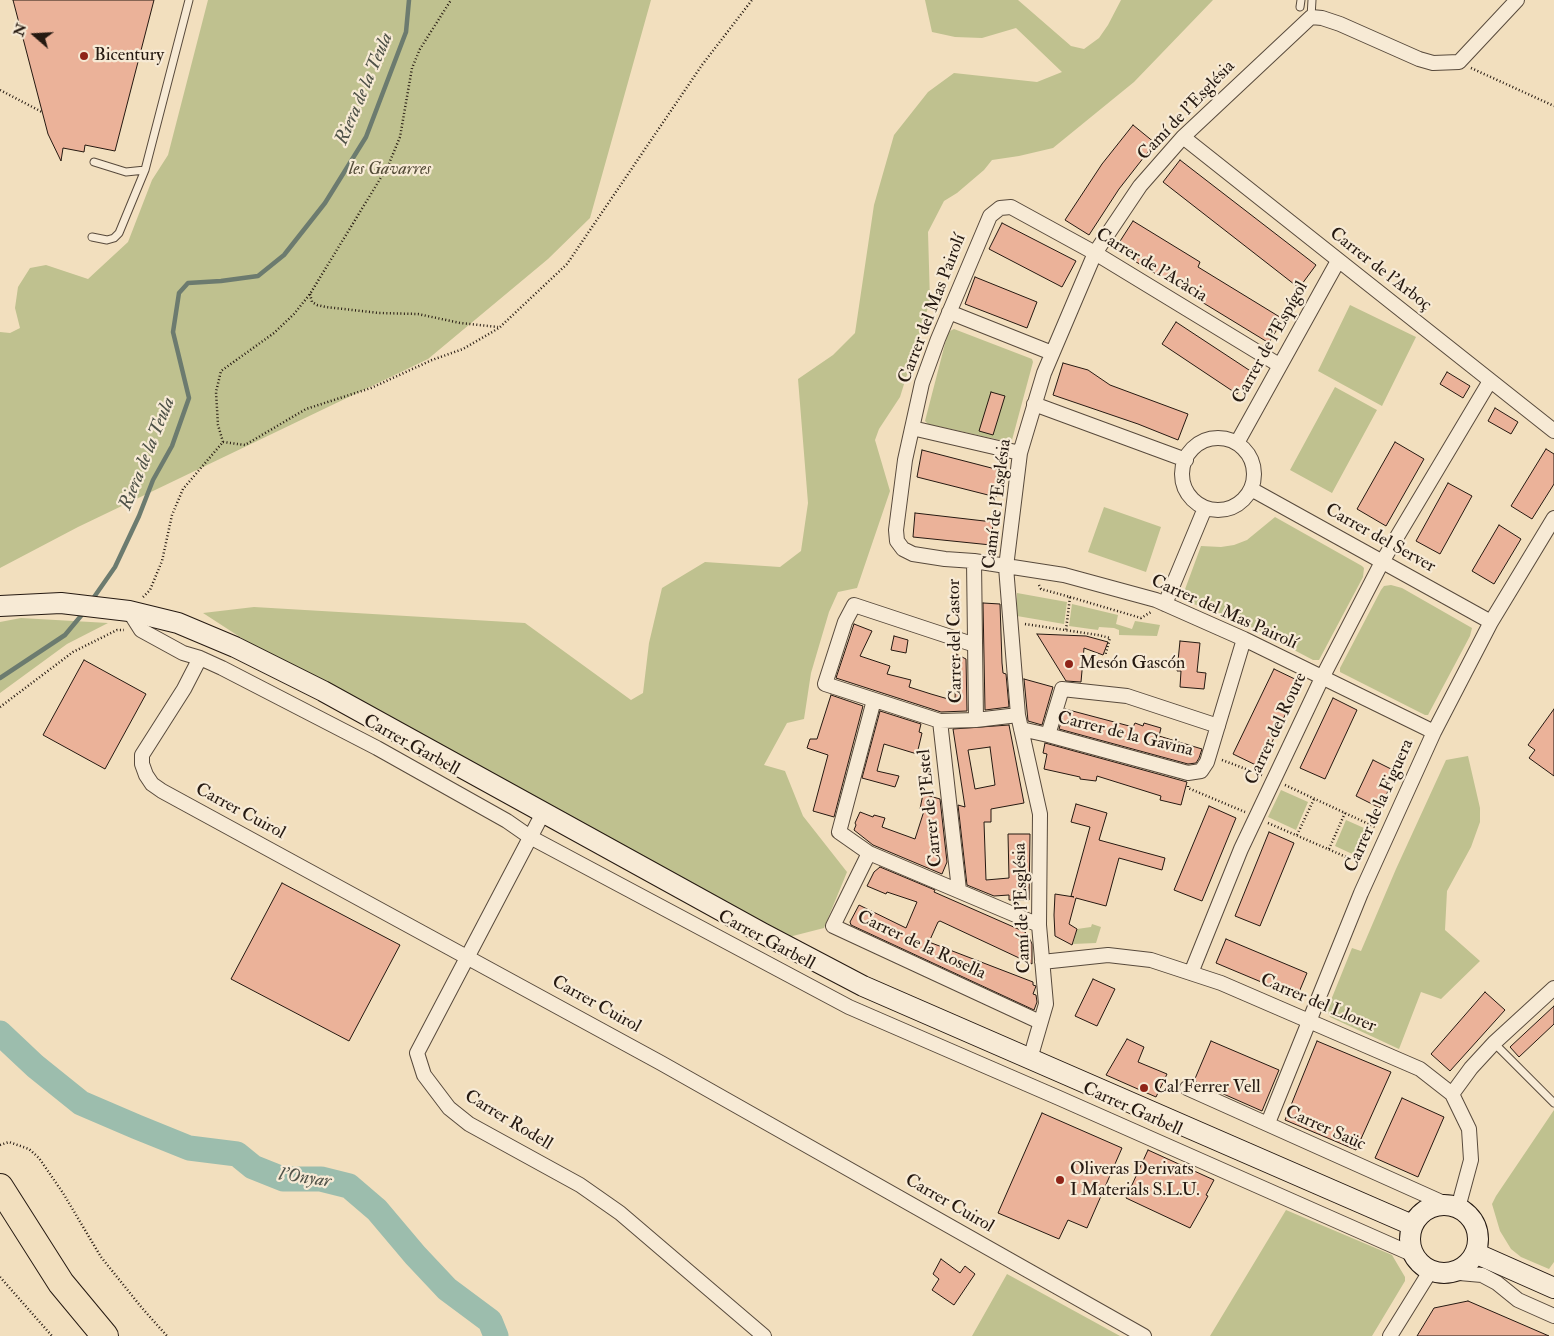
<!DOCTYPE html>
<meta charset="utf-8">
<style>
body{margin:0}
#map{position:relative;width:1554px;height:1336px;overflow:hidden;background:#f2dfbe;font-family:"IM FELL Double Pica",serif}
canvas{display:block}
.north{position:absolute;left:10px;top:10px;width:50px;height:50px;-webkit-text-stroke:4px #f7ead5;paint-order:stroke;rotate:289deg;font-size:14px;font-weight:700;line-height:20px;text-align:center;color:#251911}
.north::after{content:'';display:block;margin:auto;width:18px;height:22px;background:#251911;clip-path:polygon(50% 0,100% 100%,50% 72%,0 100%)}
</style>
<div id="map">
<canvas width="1554" height="1336"></canvas>
<div class="north">N</div>
</div>
<script>
const c = document.querySelector('canvas').getContext('2d');
c.lineJoin = 'round';
function fill(path, color) { c.fillStyle = color; c.fill(path, 'evenodd'); }
const shape = rows => new Path2D(rows.map(r => 'M' + r).join(''));
function trace(path, color, width, dash) { c.strokeStyle = color; c.lineWidth = width; c.lineCap = dash ? 'butt' : 'round'; c.setLineDash(dash || []); c.stroke(path); }
function write(font, color, halo, rows, align = 'center') {
  c.font = font + ' "IM FELL Double Pica",serif'; c.lineWidth = 4.5; c.setLineDash([]); c.textBaseline = 'middle'; c.strokeStyle = halo; c.fillStyle = color; for (const [text, x, y, turn = 0] of rows) {
    c.save(); c.translate(x, y); c.rotate((+turn || 0) * Math.PI / 180); c.textAlign = isNaN(turn) ? turn : align; if (halo) c.strokeText(text, 0, 0); c.fillText(text, 0, 0); c.restore();
  }
}
fill(shape([
 [208,0,651,0,590,218,548,259,428,359,78,527,0,568,0,332,10,333,20,328,15,308,18,287,30,268,46,265,88,279,128,242,152,180,168,155],
 [925,0,1018,0,1071,46,1084,49,1099,38,1108,25,1121,0,1213,0,1134,82,1053,148,1019,156,992,160,984,170,957,193,944,201,928,232,930,301,900,397,879,429,875,440,890,491,857,588,838,592,829,612,811,673,804,719,787,723,764,765,785,771,803,816,847,872,824,928,777,940,323,691,203,613,254,607,525,623,631,700,643,693,649,643,662,588,705,562,780,567,801,551,808,503,798,379,833,355,855,333,874,205,894,135,928,92,954,73,1037,82,1062,72,1016,28,982,38,955,37,932,32],
 [1350,305,1416,337,1382,406,1318,371],
 [954,329,1032,359,1033,362,1012,440,1009,442,928,424,925,421,947,336,950,331],
 [1335,387,1377,410,1332,493,1290,470],
 [1104,507,1161,527,1146,572,1088,552],
 [1275,517,1362,566,1364,568,1363,577,1319,660,1313,660,1243,623,1186,601,1185,596,1184,592,1201,546,1221,547,1234,545,1247,540],
 [1391,585,1402,588,1472,628,1470,636,1428,715,1425,715,1340,672,1340,668,1381,590,1384,586],
 [1017,593,1067,602,1064,624,1017,616],
 [1072,604,1118,615,1116,624,1132,629,1135,621,1160,625,1157,636,1119,635,1119,630,1114,628,1099,627,1098,630,1069,626],
 [21,618,108,623,67,644,0,693,0,622],
 [1468,756,1480,808,1480,822,1471,847,1447,891,1445,930,1480,961,1441,999,1421,992,1399,1049,1330,1017,1327,1010,1352,948,1361,951,1396,869,1446,760],
 [1281,790,1308,802,1296,830,1268,817],
 [1346,820,1373,832,1361,858,1335,846],
 [1092,924,1101,927,1096,943,1073,944,1077,929,1091,927],
 [1554,1110,1554,1262,1549,1269,1521,1257,1511,1249,1500,1231,1492,1204,1496,1196],
 [1286,1210,1392,1255,1405,1277,1405,1281,1372,1336,1210,1336],
 [1007,1274,1120,1336,972,1336]
]), '#bfc18f');
trace(shape([
 [92,600,115,567,139,516,153,480,172,446,189,398,173,332,179,293,188,283,221,281,258,276,284,255,325,203,366,137,406,32,409,0],
 [0,678,65,635,85,611]
]), '#6c7b6f', 4.5);
trace(shape([
 [0,1033,35,1066,81,1103,137,1127,189,1148,237,1154,253,1167,283,1179,321,1179,349,1186,377,1210,415,1255,447,1289,490,1321,496,1336]
]), '#9cbdad', 25);
const building = shape([
 [13,0,154,0,115,151,85,145,84,152,63,148,61,161,48,134,13,0],
 [1133,125,1155,143,1119,189,1089,235,1065,220,1102,164,1133,125],
 [1180,160,1316,265,1299,288,1163,182,1180,160],
 [1133,221,1200,262,1198,267,1283,319,1269,343,1115,249,1133,221],
 [1002,223,1076,261,1062,287,989,249,1002,223],
 [975,277,1037,302,1027,328,965,304,975,277],
 [1176,322,1252,372,1237,394,1162,344,1176,322],
 [1063,363,1088,370,1110,385,1188,414,1178,440,1138,424,1053,395,1063,363],
 [1447,372,1470,386,1463,398,1440,384,1447,372],
 [991,392,1005,396,993,435,979,431,991,392],
 [1495,408,1518,422,1511,434,1488,421,1495,408],
 [1395,442,1424,459,1386,526,1357,509,1395,442],
 [1546,449,1554,454,1554,484,1532,519,1511,506,1546,449],
 [922,450,1003,471,996,497,917,477,922,450],
 [1448,483,1472,496,1440,554,1416,541,1448,483],
 [915,513,993,522,991,545,913,537,915,513],
 [1499,525,1521,539,1494,584,1472,571,1499,525],
 [983,603,1000,604,1002,663,1003,673,1006,674,1009,707,985,710,983,603],
 [854,624,872,631,860,656,890,666,887,674,911,680,909,687,931,694,955,701,956,654,966,659,967,711,941,712,836,678,854,624],
 [1037,634,1086,636,1108,642,1103,655,1084,648,1081,682,1066,681,1037,634],
 [894,636,908,640,906,653,891,650,894,636],
 [1180,641,1200,643,1197,672,1206,673,1204,689,1180,687,1181,671,1177,671,1180,641],
 [84,660,146,694,105,769,43,735,84,660],
 [1274,669,1301,682,1260,767,1233,754,1274,669],
 [1024,679,1053,687,1042,725,1028,721,1024,679],
 [831,695,863,706,834,817,813,811,828,755,807,748,810,739,817,739,831,695],
 [1333,698,1357,710,1325,779,1300,768,1333,698],
 [1065,709,1133,727,1135,723,1143,726,1144,723,1161,728,1159,736,1202,749,1199,758,1196,763,1188,764,1059,729,1065,709],
 [1554,709,1554,776,1529,758,1535,750,1528,745,1554,709],
 [880,711,921,724,919,732,922,733,917,754,884,744,877,771,899,776,895,787,862,778,880,711],
 [1009,725,1024,803,991,809,991,822,984,822,986,880,1009,878,1008,834,1030,834,1029,900,1009,900,1009,895,994,896,967,885,958,805,965,807,953,729,1009,725],
 [990,747,995,785,975,789,968,750,990,747],
 [1045,743,1187,782,1181,805,1160,800,1161,796,1097,776,1096,781,1080,779,1080,777,1044,769,1047,754,1043,753,1045,743],
 [1373,760,1397,772,1380,808,1356,796,1373,760],
 [923,794,940,799,947,862,942,874,873,845,854,830,856,825,855,823,860,812,873,817,874,815,885,818,882,827,915,839,924,811,920,809,923,794],
 [1076,804,1107,813,1099,840,1165,858,1162,870,1119,858,1106,906,1076,898,1069,924,1077,929,1072,945,1055,936,1054,915,1055,894,1074,897,1071,896,1090,827,1071,822,1076,804],
 [1209,806,1236,818,1202,901,1174,890,1209,806],
 [1269,832,1294,843,1260,926,1235,916,1269,832],
 [880,867,935,890,934,892,1025,932,1029,937,1032,944,1032,964,940,921,938,922,929,942,1033,982,1033,985,1036,986,1033,994,1036,995,1037,1002,1034,1010,851,925,850,922,859,905,906,928,917,902,887,892,886,894,867,886,874,872,880,867],
 [282,883,400,945,349,1041,231,979,282,883],
 [1226,939,1307,973,1297,997,1216,963,1226,939],
 [1093,979,1115,989,1097,1026,1075,1016,1093,979],
 [1485,992,1505,1010,1450,1071,1431,1054,1485,992],
 [1554,1006,1554,1024,1519,1057,1510,1047,1554,1006],
 [1127,1039,1144,1047,1138,1062,1167,1074,1156,1097,1106,1075,1127,1039],
 [1211,1041,1279,1070,1262,1111,1194,1081,1211,1041],
 [1317,1041,1391,1072,1356,1150,1285,1120,1317,1041],
 [1402,1098,1444,1117,1418,1177,1375,1158,1402,1098],
 [1042,1113,1122,1148,1087,1228,1068,1220,1059,1239,998,1213,1042,1113],
 [1148,1150,1214,1180,1206,1195,1208,1196,1190,1228,1126,1198,1148,1150],
 [941,1259,960,1273,965,1266,975,1274,954,1305,932,1290,939,1279,933,1274,941,1259],
 [1468,1301,1549,1336,1417,1336,1434,1308,1468,1301]
]);
fill(building, '#ebb299');
trace(building, '#251911', 1);
const lane = shape([
 [1300,7,1301,0],
 [1311,17,1312,0],
 [94,162,126,172,145,170,189,0],
 [92,237,107,240,114,238,119,233,145,170],
 [1494,1043,1554,1103]
]);
const street = shape([
 [1183,137,1554,431],
 [949,312,1052,353],
 [1279,365,1095,253,1011,207,1000,208,990,216,938,339,922,383,905,460,896,530,897,541,903,549,913,554,945,559,974,561,1064,575,1156,600,1244,639,1434,732],
 [1034,404,1186,460],
 [912,428,1020,453],
 '1182 474a36 36 0 1 1 72 0a36 36 0 1 1-72 0Z',
 [1237,443,1338,261],
 [1251,489,1491,622],
 [974,561,976,720],
 [1165,604,1205,508],
 [129,611,141,630,183,653,200,658,222,668,377,748,507,821,530,837,849,1007,1059,1098,1414,1255],
 [975,645,854,605,845,622,825,684,940,721,976,720,1018,715],
 [200,658,184,689,142,755,142,764,146,775,152,784,162,791,661,1063,1144,1336],
 [874,700,839,832,869,853,1039,925],
 [940,721,959,890],
 [1021,729,1048,735,1188,773,1201,771,1207,762,1244,639],
 [1048,735,1062,689,1127,696,1218,726],
 [543,813,417,1053,424,1075,449,1108,469,1124,580,1185,620,1213,764,1336],
 [869,853,833,926,1040,1022],
 [1042,962,1108,955,1151,960,1221,983,1420,1069,1452,1094,1469,1129,1471,1160,1458,1208],
 [1191,973,1241,849,1322,678,1382,562,1490,381],
 [1030,1059,1046,1004,1039,925,1040,814,1018,715,1006,567,1020,453,1044,373,1095,253,1140,186,1183,137,1311,17,1322,18,1340,24,1419,59,1433,63,1459,62,1517,0],
 [1187,1088,1448,1205],
 [1452,1094,1471,1068,1494,1043,1554,988],
 [1268,1123,1361,893,1434,732,1491,622,1554,518],
 [1448,1272,1482,1275,1497,1283,1518,1300,1554,1316],
 [1390,1336,1431,1270]
]);
const secondary = shape([
 [0,606,61,603,129,611,178,623,235,647,323,691,762,933,863,986,1412,1225],
 '1410 1239a34 34 0 1 1 68 0a34 34 0 1 1-68 0Z',
 [1475,1253,1554,1288]
]);
const highway = shape([
 [0,1187,61,1283,105,1336]
]);
trace(lane, '#584a3c', 9);
trace(street, '#584a3c', 16);
trace(secondary, '#251911', 22);
trace(highway, '#251911', 28);
trace(shape([
 [1471,68,1554,106],
 [0,90,42,112],
 [310,294,312,302,317,305,326,307,379,313,418,314,460,323,498,327],
 [223,442,245,445,306,409,371,388,432,360,463,349,499,328,567,264,702,65,752,0],
 [223,442,218,425,216,392,221,371,274,333,294,314,310,294,388,166,400,137,412,68,420,49,451,0],
 [1039,585,1041,589,1070,597,1066,630],
 [143,597,150,590,162,561,172,515,183,489,223,442],
 [1070,597,1141,618,1151,612],
 [1025,624,1098,635,1110,638,1105,656],
 [0,707,73,652,117,630,124,630],
 [1222,760,1262,775],
 [1285,785,1375,827],
 [1188,786,1188,788,1245,812],
 [1268,823,1360,863],
 [1297,835,1314,799],
 [1329,849,1345,813],
 [0,1145,9,1142,29,1149,39,1158,63,1193,101,1257,142,1308,167,1336],
 [0,1277,52,1336]
]), '#251911', 2.5, [1, 2.5]);
trace(lane, '#f7ead5', 7);
trace(street, '#f7ead5', 14);
trace(secondary, '#f7ead5', 20);
trace(highway, '#f2dfbe', 26);
for (const [x, y, r, color] of [
 [84,56,5,"#8f2418"],
 [1069,664,5,"#8f2418"],
 [1144,1088,5,"#8f2418"],
 [1060,1180,5,"#8f2418"]
]) { const dot = new Path2D(); dot.arc(x, y, r, 0, 2 * Math.PI); c.fillStyle = color; c.fill(dot); trace(dot, '#f7ead5', 2); }
write('18px', '#251911', '#f7ead5', [
 ["Bicentury",94,56],
 ["Mesón Gascón",1079,664],
 ["Cal Ferrer Vell",1154,1088],
 ["Oliveras Derivats",1070,1170],
 ["I Materials S.L.U.",1070,1191]
], 'left');
write('18px', '#251911', '#f7ead5', [
 ["Camí de l'Església",1187,111,-46],
 ["Carrer de l'Acàcia",1151,266,31],
 ["Carrer de l'Arboç",1380,270,38],
 ["Carrer del Mas Pairolí",933,309,-69],
 ["Carrer de l'Espígol",1271,343,-61],
 ["Camí de l'Església",998,504,-83],
 ["Carrer del Server",1380,539,29],
 ["Carrer del Mas Pairolí",1224,613,24],
 ["Carrer del Castor",956,641,-91],
 ["Carrer del Roure",1277,729,-65],
 ["Carrer de la Gavina",1125,735,14],
 ["Carrer Garbell",411,746,29],
 ["Carrer de la Figuera",1380,806,-66],
 ["Carrer de l'Estel",931,808,-96],
 ["Carrer Cuirol",240,812,28],
 ["Camí de l'Església",1023,908,-92],
 ["Carrer Garbell",766,941,28],
 ["Carrer de la Rosella",921,946,25],
 ["Carrer del Llorer",1318,1004,23],
 ["Carrer Cuirol",596,1005,29],
 ["Carrer Garbell",1132,1110,24],
 ["Carrer Rodell",508,1121,31],
 ["Carrer Saüc",1325,1129,24],
 ["Carrer Cuirol",949,1204,30]
]);
write('italic 18px', '#534b37', '#f7ead5', [
 ["les Gavarres",390,170]
]);
write('italic 19px', '#4f5248', '#f7ead5', [
 ["Riera de la Teula",365,89,-67],
 ["Riera de la Teula",148,454,-68],
 ["l'Onyar",305,1179,8]
]);
</script>
